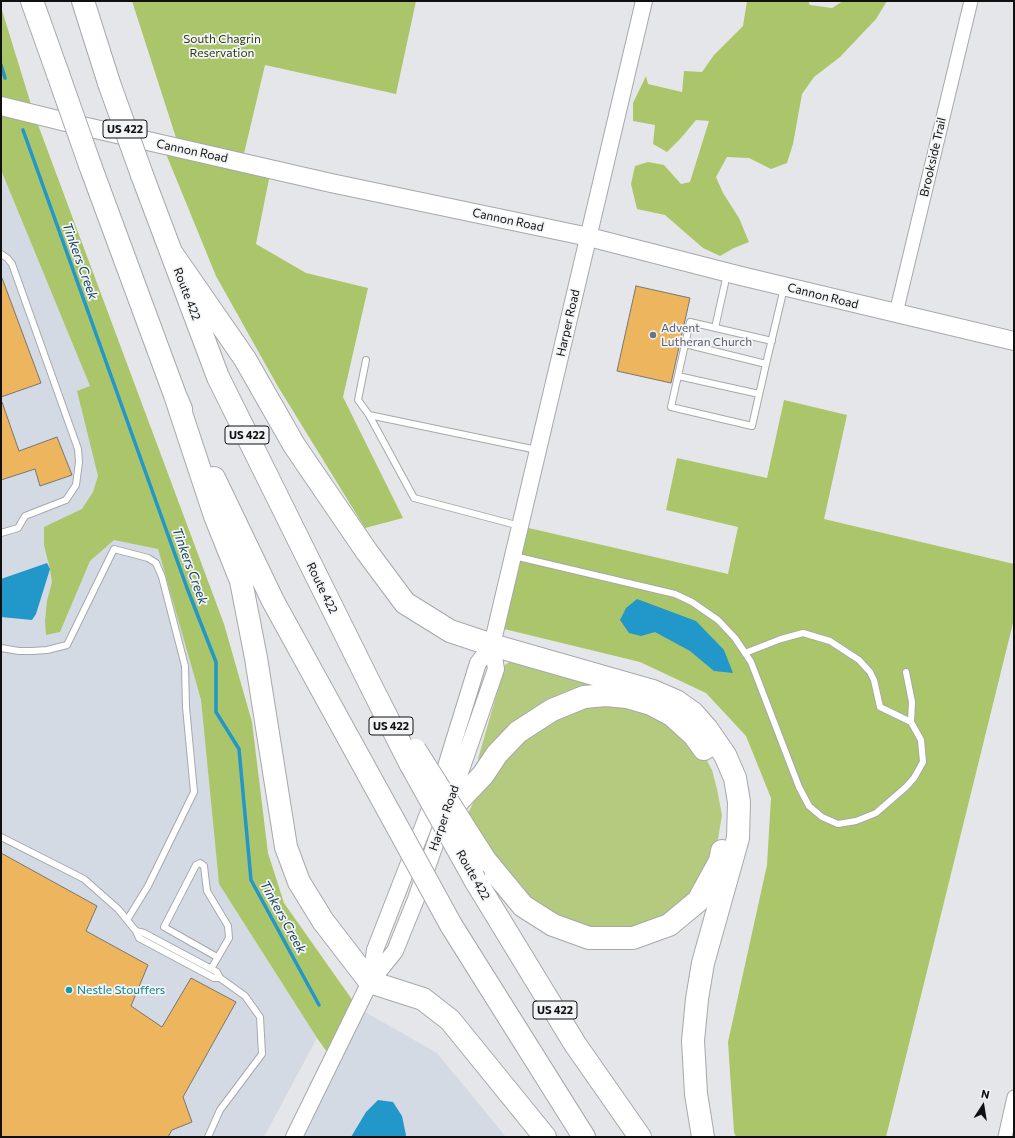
<!DOCTYPE html>
<style>
body{margin:0}
#map{position:relative;width:1015px;height:1138px;overflow:hidden;background:#e5e6e9;font-family:Commissioner,sans-serif}
canvas{display:block}
.frame{position:absolute;inset:0;border:2px solid #101011;pointer-events:none}
.north{position:absolute;left:963px;top:1086px;width:40px;height:40px;-webkit-text-stroke:3px #f2f4f6;paint-order:stroke;rotate:12deg;font-size:11px;font-weight:700;line-height:16px;text-align:center;color:#101011}
.north::after{content:'';display:block;margin:auto;width:14px;height:18px;background:#101011;clip-path:polygon(50% 0,100% 100%,50% 72%,0 100%)}
</style>
<div id="map">
<canvas width="1015" height="1138"></canvas>
<div class="frame"></div>
<div class="north">N</div>
</div>
<script>
const c = document.querySelector('canvas').getContext('2d');
c.lineJoin = 'round';
function fill(path, color) { c.fillStyle = color; c.fill(path, 'evenodd'); }
const shape = rows => new Path2D(rows.map(r => 'M' + r).join(''));
function trace(path, color, width, dash) { c.strokeStyle = color; c.lineWidth = width; c.lineCap = dash ? 'butt' : 'round'; c.setLineDash(dash || []); c.stroke(path); }
function write(font, color, halo, rows, align = 'center') {
  c.font = font + ' Commissioner,sans-serif'; c.lineWidth = 3.5; c.setLineDash([]); c.textBaseline = 'middle'; c.strokeStyle = halo; c.fillStyle = color; for (const [text, x, y, turn = 0] of rows) {
    c.save(); c.translate(x, y); c.rotate((+turn || 0) * Math.PI / 180); c.textAlign = isNaN(turn) ? turn : align; if (halo) c.strokeText(text, 0, 0); c.fillText(text, 0, 0); c.restore();
  }
}
fill(shape([
 [1,170,160,555,201,700,219,884,317,1038,264,1137,1,1137],
 [358,1008,437,1053,506,1137,294,1137]
]), '#d4dae3');
fill(shape([
 [512,660,606,681,484,762,478,759,505,665],
 [586,701,651,709,702,751,712,770,717,789,722,815,717,845,691,893,672,910,658,919,630,929,594,931,554,918,521,893,466,817,484,782,500,756]
]), '#b4ca7f');
fill(shape([
 [132,1,416,1,396,94,265,65,242,162,271,169,256,244,306,273,368,288,343,397,403,518,365,528,277,385,216,276,162,144,179,147],
 [747,1,808,1,810,5,832,8,843,1,887,1,876,19,840,57,814,77,802,94,793,144,787,163,771,169,749,158,727,157,716,177,723,193,739,218,749,242,734,248,720,256,703,248,665,215,637,209,631,184,635,166,648,162,664,165,681,184,690,182,709,121,696,120,681,138,667,152,653,144,655,125,633,121,633,103,646,76,648,84,682,92,684,71,702,72,714,55,743,26],
 [1,7,34,114,224,624,252,722,268,853,284,903,358,1008,332,1059,317,1038,219,884,201,700,158,549,114,540,90,561,60,632,46,635,45,621,47,601,52,582,50,569,44,545,44,527,82,509,93,492,98,476,77,391,90,386,1,170],
 [784,400,847,415,824,519,1014,564,1014,619,886,1137,736,1137,734,1132,728,1042,767,865,771,798,746,736,706,693,640,662,496,627,520,526,728,574,738,527,666,510,677,458,767,478]
]), '#abc56a');
fill(shape([
 [47,563,50,569,36,614,32,620,1,617,1,579],
 [637,599,696,621,724,650,733,673,714,671,690,651,655,632,641,636,629,633,620,620,626,608],
 [378,1100,393,1102,402,1116,406,1135,405,1137,351,1137,366,1112]
]), '#2297c9');
trace(shape([
 [1,65,5,78],
 [23,130,187,588,216,662,216,712,239,749,251,880,319,1005]
]), '#2297c9', 3.5);
const building = shape([
 [1,278,2,278,41,383,1,397,1,278],
 [636,286,690,298,671,383,617,371,636,286],
 [1,402,2,402,19,451,57,437,72,475,40,486,35,469,1,480,1,402],
 [1,853,97,906,86,931,148,965,131,1006,162,1027,191,978,236,1002,183,1097,192,1122,172,1130,168,1137,1,1137,1,853]
]);
fill(building, '#ecb55e');
trace(building, '#777674', 1);
const service = shape([
 [1,254,7,258,12,264,78,449,79,462,76,485,66,500,25,516,18,528,1,533],
 [715,328,727,274],
 [772,341,690,322,671,407,752,426,766,364,784,288],
 [685,344,766,364],
 [366,360,358,400,369,415],
 [678,376,759,394],
 [520,526,414,498,369,415,537,450],
 [514,556,675,594,692,602,718,620,735,638,751,662,799,787,809,806,822,817,838,824,856,821,876,813,906,787,914,778,923,762,921,740,911,722,880,707,874,680,870,672,859,660,830,641,803,633,781,639,745,653],
 [1,648,19,651,32,651,47,650,67,645,114,549,148,558,156,563,162,577,185,666,186,707,194,792,148,886,127,920],
 [906,672,912,702,911,722],
 [1,837,84,879,118,909,136,931],
 [211,969,229,938,228,926,207,891,204,866,200,863,196,865,164,927,217,957],
 [208,1137,220,1110,262,1054,260,1017,245,996,220,978,217,972,144,933,136,931,139,938,214,978,220,978]
]);
const minor = shape([
 [896,313,971,1],
 [1005,1137,1014,1097]
]);
const tertiary = shape([
 [370,982,375,950,444,773,478,663,492,645],
 [294,1137,370,982,395,951,416,899,496,669,492,645,644,1]
]);
const secondary = shape([
 [1,106,78,125,331,183,589,237,741,276,1014,341]
]);
const motorway = shape([
 [32,1,58,74],
 [83,1,109,83],
 [90,165,175,395,181,409],
 [142,175,218,377,371,686,411,765],
 [173,255,245,359,294,445,367,552,405,603,450,631,492,645,653,691,676,701,693,713,707,729,725,755,735,778,739,802,738,838,703,963,697,999,693,1041,696,1094,703,1137],
 [175,395,215,516,241,581,256,658,286,847,299,882,323,921,370,982,423,999,450,1020,545,1137],
 [214,478,273,601,393,819],
 [445,815,483,775,497,754,518,732,552,710,584,697,606,695,627,697,651,704,672,715,694,735,704,749],
 [485,860,523,906,553,925,589,938,633,938,669,925,698,901,720,861,722,851],
 [475,880,575,1044,640,1137],
 [451,925,584,1137]
]);
trace(service, '#a6a8aa', 8);
trace(minor, '#a6a8aa', 15);
trace(tertiary, '#a6a8aa', 18);
trace(secondary, '#a6a8aa', 20);
trace(motorway, '#a6a8aa', 24);
trace(service, '#fff', 6);
trace(minor, '#fff', 13);
trace(tertiary, '#fff', 16);
trace(secondary, '#fff', 18);
trace(motorway, '#fff', 22);
const motorwayBridge = shape([
 [58,74,90,165],
 [109,83,142,175],
 [415,750,485,860],
 [411,765,475,880],
 [393,819,451,925]
]);
trace(motorwayBridge, '#a6a8aa', 24, []);
trace(motorwayBridge, '#fff', 22);
for (const [x, y, r, color] of [
 [653,335,4,"#6b7280"],
 [69,990,4,"#0f9aa8"]
]) { const dot = new Path2D(); dot.arc(x, y, r, 0, 2 * Math.PI); c.fillStyle = color; c.fill(dot); trace(dot, '#f2f4f6', 1.5); }
for (const [x, y, w] of [
 [125,129,44],
 [247,435,44],
 [391,726,44],
 [555,1010,44]
]) { const box = new Path2D(); box.roundRect(x - w / 2, y - 9, w, 18, 3); c.fillStyle = '#f2f4f6'; c.fill(box); trace(box, '#101011', 1); }
write('bold 11px', '#101011', null, [
 ["US 422",125,129],
 ["US 422",247,435],
 ["US 422",391,726],
 ["US 422",555,1010]
]);
write('12px', '#303a13', '#f2f4f6', [
 ["South Chagrin",222,39],
 ["Reservation",222,53]
]);
write('12px', '#101011', '#f2f4f6', [
 ["Cannon Road",192,151,12],
 ["Brookside Trail",933,157,-77],
 ["Cannon Road",508,220,12],
 ["Route 422",187,294,69],
 ["Cannon Road",823,296,14],
 ["Harper Road",568,323,-77],
 ["Route 422",322,588,64],
 ["Harper Road",444,818,-71],
 ["Route 422",473,875,60]
]);
write('12px', '#5b616d', '#f2f4f6', [
 ["Advent",661,328],
 ["Lutheran Church",661,342]
], 'left');
write('12px', '#0d838f', '#f2f4f6', [
 ["Nestle Stouffers",77,990]
], 'left');
write('italic 13px', '#103e53', '#f2f4f6', [
 ["Tinkers Creek",80,261,70],
 ["Tinkers Creek",190,566,70],
 ["Tinkers Creek",283,917,61]
]);
</script>
